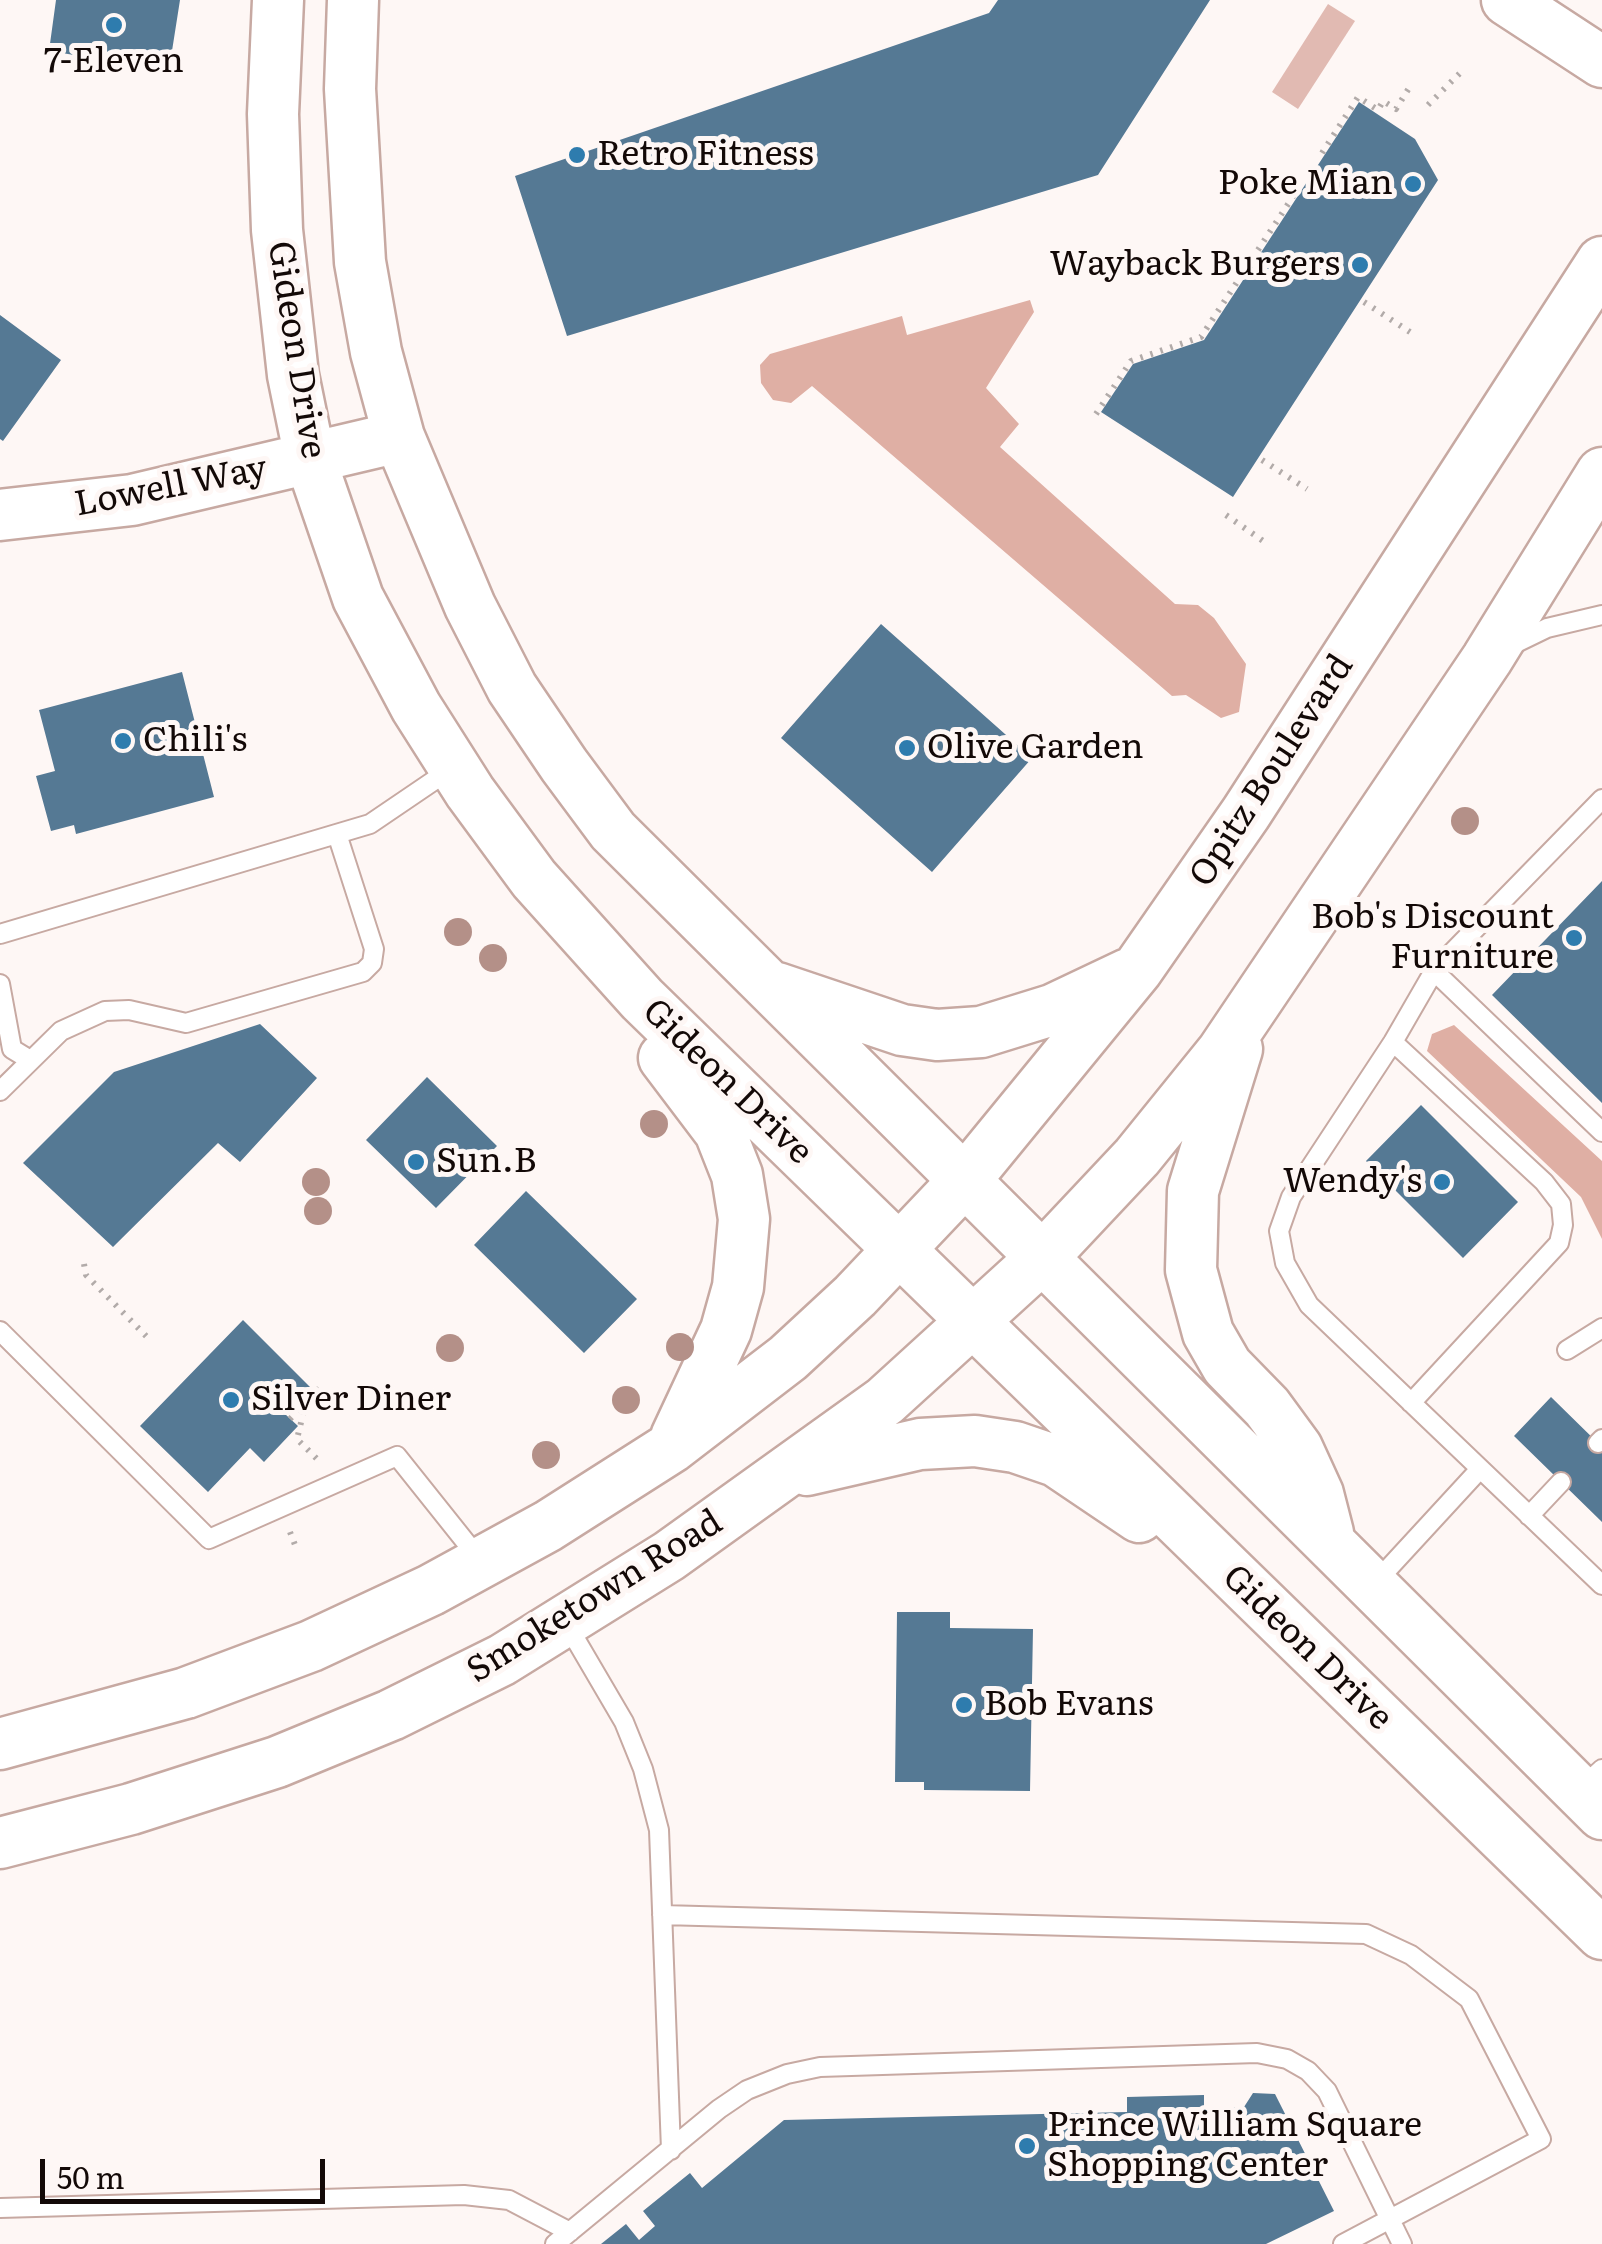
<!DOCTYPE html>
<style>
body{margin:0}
#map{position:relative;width:1602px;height:2244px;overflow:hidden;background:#fef7f5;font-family:Literata,serif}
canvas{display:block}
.scale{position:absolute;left:40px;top:2159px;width:285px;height:45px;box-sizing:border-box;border:5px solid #130907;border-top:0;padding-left:12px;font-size:30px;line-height:35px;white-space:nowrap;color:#130907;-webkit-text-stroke:8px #fef7f5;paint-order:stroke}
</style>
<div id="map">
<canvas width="1602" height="2244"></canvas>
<div class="scale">50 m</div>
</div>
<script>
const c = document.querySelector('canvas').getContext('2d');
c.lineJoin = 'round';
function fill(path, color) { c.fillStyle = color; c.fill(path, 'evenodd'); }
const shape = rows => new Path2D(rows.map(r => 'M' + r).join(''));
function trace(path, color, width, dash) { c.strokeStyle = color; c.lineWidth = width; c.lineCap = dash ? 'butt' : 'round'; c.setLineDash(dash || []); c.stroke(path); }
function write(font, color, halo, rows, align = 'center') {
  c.font = font + ' Literata,serif'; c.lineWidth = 10; c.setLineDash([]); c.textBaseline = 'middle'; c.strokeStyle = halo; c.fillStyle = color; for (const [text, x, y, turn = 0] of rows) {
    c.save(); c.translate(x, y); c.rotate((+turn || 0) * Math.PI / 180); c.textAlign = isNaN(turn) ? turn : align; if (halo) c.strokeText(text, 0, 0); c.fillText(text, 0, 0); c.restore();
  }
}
fill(shape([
 [1328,4,1355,21,1298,109,1272,92]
]), '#e1bab2');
fill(shape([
 [1030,300,1034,312,986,388,1019,424,1000,447,1175,604,1198,605,1214,618,1246,664,1239,712,1221,718,1186,695,1172,696,812,386,791,403,773,400,761,383,760,365,770,354,902,316,907,335],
 [1454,1025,1602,1161,1602,1239,1581,1197,1427,1051,1432,1034]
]), '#dfafa4');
fill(shape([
 [56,0,180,0,169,70,49,51],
 [998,0,1210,0,1098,175,567,336,515,176,989,13],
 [1359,102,1415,139,1438,180,1233,497,1101,412,1133,364,1204,340],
 [0,315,61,360,3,441,0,439],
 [881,624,1032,758,932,872,781,738],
 [182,672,214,797,76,834,74,825,51,831,36,776,55,771,39,710],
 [1602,881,1602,1103,1492,995],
 [260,1024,317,1078,240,1162,218,1143,113,1247,23,1163,114,1072],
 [427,1077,497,1146,436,1208,366,1140],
 [1421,1105,1518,1202,1463,1258,1366,1161],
 [526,1191,637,1299,584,1353,474,1245],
 [243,1320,310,1387,285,1414,298,1426,264,1462,250,1448,208,1492,140,1426],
 [1551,1397,1602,1447,1602,1522,1514,1436],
 [897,1612,950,1612,950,1628,1033,1629,1030,1791,924,1790,924,1782,895,1782],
 [1253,2093,1275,2094,1334,2211,1266,2244,601,2244,626,2224,639,2240,655,2226,643,2211,690,2173,702,2188,784,2120,1127,2112,1127,2097,1204,2095,1204,2107,1244,2107]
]), '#557994');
const lane = shape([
 [1514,644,1547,628,1602,615],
 [1602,799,1434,971,1393,1042,1291,1197,1279,1231,1285,1263,1309,1305,1602,1585],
 [0,934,370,824,451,769],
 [1434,971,1602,1132],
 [0,984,12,1049,30,1060],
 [1393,1042,1544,1182,1561,1204,1563,1225,1559,1243,1411,1403],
 [0,1091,61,1031,105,1011,129,1010,186,1023,363,972,372,963,374,949,337,834],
 [0,1331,209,1539,397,1456,480,1560],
 [1567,1350,1602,1328],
 [1598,1443,1602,1439],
 [1529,1516,1561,1482],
 [1375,1583,1480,1469],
 [566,1623,624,1722,643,1769,659,1830,671,2150],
 [1579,1790,1602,1769],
 [662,1915,1366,1934,1411,1955,1469,1999,1541,2139,1343,2244],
 [0,2208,464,2195,509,2200,570,2232],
 [555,2244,719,2109,747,2090,787,2074,820,2067,1257,2053,1287,2059,1308,2071,1327,2091,1402,2244]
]);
const secondary = shape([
 [278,0,273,114,277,230,293,375,310,458,358,598,416,707,470,792,534,879,642,999,1602,1934],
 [353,0,350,89,360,262,376,352,399,437,470,606,512,688,564,765,613,831,1602,1814],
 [1507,0,1602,62],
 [0,515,132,500,399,437],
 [777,988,902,1030,937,1035,981,1032,1052,1010,1128,974],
 [1237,1049,1193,1191,1191,1270,1208,1333,1227,1366,1267,1407,1297,1448,1318,1494,1328,1533],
 [664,1058,720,1132,737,1175,744,1219,738,1287,726,1330,676,1437],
 [807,1470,920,1444,975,1441,1015,1447,1056,1461,1139,1517],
 [0,1744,186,1693,311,1646,431,1590,548,1526,672,1447,788,1358,855,1296,965,1180,1137,970,1246,813,1602,262],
 [0,1843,131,1809,277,1762,391,1715,502,1660,669,1556,885,1401,1043,1257,1137,1157,1222,1052,1487,659,1602,473]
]);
trace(lane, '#c7a9a2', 22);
trace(secondary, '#c7a9a2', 55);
trace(shape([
 [1428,105,1462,71],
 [1322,153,1358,97,1378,110,1383,101,1396,109,1409,88],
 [1364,302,1410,332],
 [1096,414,1131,361,1201,337,1294,195],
 [1262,460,1307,489],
 [1226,515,1266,543],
 [84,1264,86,1275,148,1338],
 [306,1402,297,1439,318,1460],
 [290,1419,319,1388],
 [290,1532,297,1550]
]), '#b2aba9', 6, [2.5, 8]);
trace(lane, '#fff', 18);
trace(secondary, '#fff', 50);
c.fillStyle = '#b49088';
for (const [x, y] of [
 [1465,821],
 [458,932],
 [493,958],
 [654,1124],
 [316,1182],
 [318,1211],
 [680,1347],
 [450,1348],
 [626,1400],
 [546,1455]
]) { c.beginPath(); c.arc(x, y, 14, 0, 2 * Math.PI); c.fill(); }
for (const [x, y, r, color] of [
 [114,25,10,"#2e7cae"],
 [577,155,10,"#2e7cae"],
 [1413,184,10,"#2e7cae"],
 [1360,265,10,"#2e7cae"],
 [123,741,10,"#2e7cae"],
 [907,748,10,"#2e7cae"],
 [1574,938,10,"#2e7cae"],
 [416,1162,10,"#2e7cae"],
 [1442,1182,10,"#2e7cae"],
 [231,1400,10,"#2e7cae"],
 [964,1705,10,"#2e7cae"],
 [1027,2146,10,"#2e7cae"]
]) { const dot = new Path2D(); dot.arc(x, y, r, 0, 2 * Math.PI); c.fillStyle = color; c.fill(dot); trace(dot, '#fef7f5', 4); }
write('35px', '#130907', '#fef7f5', [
 ["7-Eleven",114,62,"center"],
 ["Retro Fitness",597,155],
 ["Poke Mian",1393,184,"right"],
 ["Wayback Burgers",1340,265,"right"],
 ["Chili's",143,741],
 ["Olive Garden",927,748],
 ["Bob's Discount",1554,918,"right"],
 ["Furniture",1554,958,"right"],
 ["Sun.B",436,1162],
 ["Wendy's",1422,1182,"right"],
 ["Silver Diner",251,1400],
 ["Bob Evans",984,1705],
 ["Prince William Square",1047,2126],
 ["Shopping Center",1047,2166]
], 'left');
write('35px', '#130907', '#fef7f5', [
 ["Gideon Drive",296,350,81],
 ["Lowell Way",171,487,-11],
 ["Opitz Boulevard",1272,771,-57],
 ["Gideon Drive",727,1082,44],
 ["Smoketown Road",595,1597,-32],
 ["Gideon Drive",1307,1648,44]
]);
</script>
